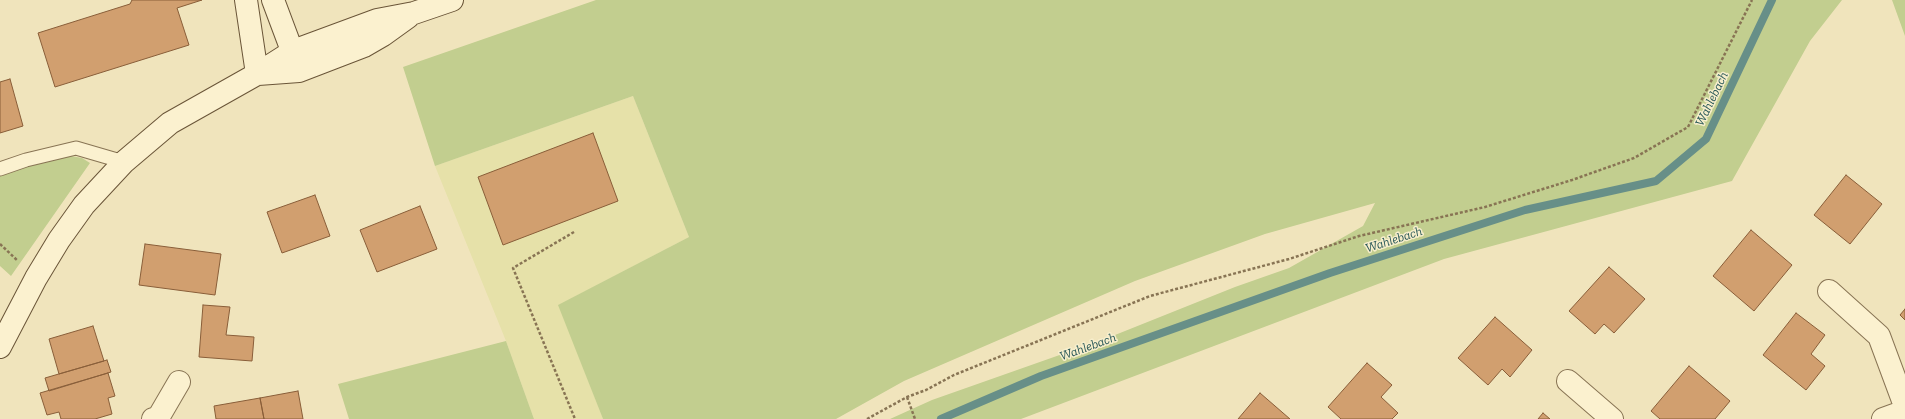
<!DOCTYPE html>
<style>
body{margin:0}
canvas{display:block;background:#f0e4bc}
</style>
<canvas width="1905" height="419"></canvas>
<script>
const c = document.querySelector('canvas').getContext('2d');
c.lineJoin = 'round';
function fill(path, color) { c.fillStyle = color; c.fill(path, 'evenodd'); }
const shape = rows => new Path2D(rows.map(r => 'M' + r).join(''));
function trace(path, color, width, dash) { c.strokeStyle = color; c.lineWidth = width; c.lineCap = dash ? 'butt' : 'round'; c.setLineDash(dash || []); c.stroke(path); }
function write(font, color, halo, rows, align = 'center') {
  c.font = font + ' "Zilla Slab",serif'; c.lineWidth = 3; c.setLineDash([]); c.textBaseline = 'middle'; c.strokeStyle = halo; c.fillStyle = color; for (const [text, x, y, turn = 0] of rows) {
    c.save(); c.translate(x, y); c.rotate((+turn || 0) * Math.PI / 180); c.textAlign = isNaN(turn) ? turn : align; if (halo) c.strokeText(text, 0, 0); c.fillText(text, 0, 0); c.restore();
  }
}
fill(shape([
 [633,96,689,237,559,305,603,419,534,419,506,341,435,166]
]), '#e6e1a9');
fill(shape([
 [596,0,1842,0,1810,41,1732,181,1444,259,1021,419,890,419,932,400,1105,339,1235,287,1289,268,1363,226,1375,203,1265,234,1135,281,904,381,836,419,603,419,558,305,689,237,633,96,435,166,403,67],
 [1892,0,1905,0,1905,36],
 [66,155,82,158,90,163,11,276,0,266,0,173],
 [506,341,534,419,349,419,338,384]
]), '#c2ce8f');
trace(shape([
 [941,419,1041,376,1330,273,1525,210,1656,181,1706,139,1772,0]
]), '#678f88', 8);
const building = shape([
 [132,0,202,0,177,8,189,45,55,87,38,33,130,4,132,0],
 [10,79,23,126,0,133,0,82,10,79],
 [593,133,618,201,503,245,478,177,593,133],
 [1846,175,1882,204,1850,244,1814,215,1846,175],
 [315,195,330,236,282,253,267,212,315,195],
 [420,206,437,249,377,272,360,230,420,206],
 [1751,230,1792,265,1754,311,1713,276,1751,230],
 [145,244,221,254,215,295,139,285,145,244],
 [1609,267,1645,299,1614,333,1604,324,1595,334,1569,311,1609,267],
 [203,305,230,307,226,335,254,337,252,361,199,357,203,305],
 [1905,309,1905,320,1900,315,1905,309],
 [1796,313,1825,335,1811,354,1825,366,1806,390,1763,355,1796,313],
 [1495,317,1532,350,1510,377,1502,369,1488,385,1458,358,1495,317],
 [93,326,104,361,59,374,49,339,93,326],
 [107,360,111,372,49,391,45,378,107,360],
 [1367,363,1392,385,1381,397,1398,413,1392,419,1341,419,1328,407,1367,363],
 [1689,366,1730,401,1715,419,1660,419,1651,411,1689,366],
 [108,373,115,396,108,398,112,414,95,419,61,419,59,412,47,415,40,393,108,373],
 [298,391,303,419,264,419,260,398,298,391],
 [1260,393,1290,419,1238,419,1260,393],
 [260,398,264,419,216,419,214,406,260,398],
 [1543,413,1550,419,1538,419,1543,413]
]);
fill(building, '#d19f6f');
trace(building, '#895e39', 1);
const lane = shape([
 [0,169,26,160,76,148,124,162]
]);
const street = shape([
 [1829,291,1879,336,1905,406],
 [1568,381,1612,419],
 [153,419,158,418,179,382],
 [1883,419,1905,411]
]);
const secondary = shape([
 [246,0,257,74],
 [273,0,297,64],
 [258,74,299,71,364,46,383,35,408,17],
 [0,347,36,278,59,240,84,205,124,162,170,123,257,74,293,51,377,20,414,13,452,0]
]);
trace(lane, '#887454', 15);
trace(street, '#887454', 24);
trace(secondary, '#6a5538', 24);
trace(shape([
 [574,232,513,268,575,419],
 [0,244,18,261],
 [907,397,915,419],
 [867,419,907,397,926,390,954,375,1150,296,1289,259,1359,236,1485,207,1572,180,1634,158,1688,127,1752,0]
]), '#887454', 2.5, [3, 2]);
trace(lane, '#fbf1cf', 13);
trace(street, '#fbf1cf', 22);
trace(secondary, '#fbf1cf', 22);
write('italic 13px', '#285757', '#f7eecc', [
 ["Wahlebach",1712,99,-64],
 ["Wahlebach",1394,240,-18],
 ["Wahlebach",1088,347,-20]
]);
</script>
